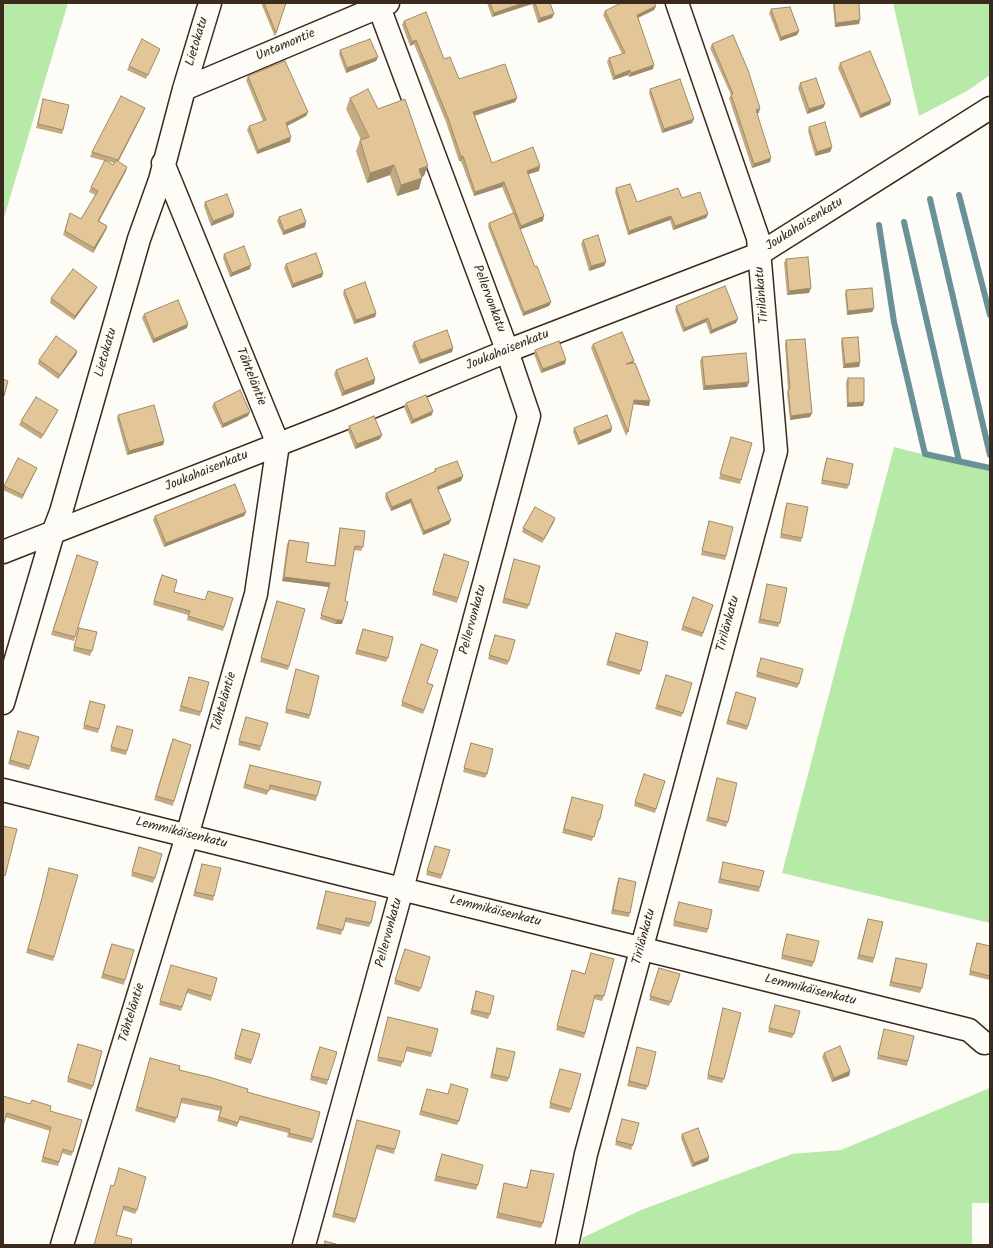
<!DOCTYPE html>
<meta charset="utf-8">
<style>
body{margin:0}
#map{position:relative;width:993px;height:1248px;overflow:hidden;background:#fdfcf7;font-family:Kalam,sans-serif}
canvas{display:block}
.frame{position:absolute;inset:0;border:4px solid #3b2a1e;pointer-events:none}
</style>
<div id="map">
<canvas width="993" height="1248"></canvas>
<div class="frame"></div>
</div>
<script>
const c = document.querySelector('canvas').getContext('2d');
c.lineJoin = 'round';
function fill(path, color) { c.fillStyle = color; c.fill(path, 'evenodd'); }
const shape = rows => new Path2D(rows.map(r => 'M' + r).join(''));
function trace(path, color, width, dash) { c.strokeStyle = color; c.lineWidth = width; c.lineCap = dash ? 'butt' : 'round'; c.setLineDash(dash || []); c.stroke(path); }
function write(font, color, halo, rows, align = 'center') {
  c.font = font + ' Kalam,sans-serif'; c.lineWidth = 3; c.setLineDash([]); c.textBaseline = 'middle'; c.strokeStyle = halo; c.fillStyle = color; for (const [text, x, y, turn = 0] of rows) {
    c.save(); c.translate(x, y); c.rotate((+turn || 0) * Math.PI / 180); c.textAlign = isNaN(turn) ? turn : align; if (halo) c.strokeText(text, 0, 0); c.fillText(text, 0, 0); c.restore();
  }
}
fill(shape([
 [3,3,68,3,3,221],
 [893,3,990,3,990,75,967,91,919,116],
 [894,447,990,471,990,923,782,873],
 [990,1088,990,1203,972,1203,972,1245,581,1245,582,1238,641,1210,792,1154,841,1150]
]), '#b7e9a9');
trace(shape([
 [959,195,990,315],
 [930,199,990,455],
 [904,222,959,461],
 [879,225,894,322,925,454,990,468]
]), '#6a9198', 6);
const street = shape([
 [184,89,388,3],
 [3,552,338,421,507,351,759,254,990,108],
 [3,703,53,533,61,512,139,239,160,180,184,89,210,3],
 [3,790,969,1030,984,1043],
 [62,1245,187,836,256,594,278,444,163,163],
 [304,1245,402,889,529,416,503,339,379,7],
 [567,1245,586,1154,776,451,758,238,677,3]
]);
trace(street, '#3b2a1e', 25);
trace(street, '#fdfcf7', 22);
fill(shape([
 [261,3,286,3,275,37],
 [487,3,550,3,554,14,552,18,538,23,532,4,492,17],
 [834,3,859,3,859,24,835,27,833,6],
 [656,6,654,10,638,18,653,69,629,77,628,75,613,80,607,62,609,58,622,54,603,15,605,11],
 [771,9,799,31,797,35,780,41,769,13],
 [404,21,444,59,459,79,517,98,515,102,475,116,492,163,539,171,528,174,543,221,520,229,535,267,551,302,549,306,523,316,488,227,489,223,513,213,502,187,474,196,461,161,459,161,446,122,414,44,410,46,402,25],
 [712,44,759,113,757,113,770,162,752,168,729,98,731,95,710,48],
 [160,49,146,79,127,70,129,66],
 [340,50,378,57,376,61,346,73,339,54],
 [840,63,890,105,860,118,838,68],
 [248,76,308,112,306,116,287,126,290,142,257,154,247,130,249,126,263,121,246,80],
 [800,83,825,104,823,108,807,114,798,88],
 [650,89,692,123,662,133,649,93],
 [350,98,378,109,424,176,422,177,419,189,397,196,390,175,367,183,356,151,360,140,361,140,346,109],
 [43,99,63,130,62,134,36,128],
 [145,108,143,113,118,162,126,171,99,221,107,226,106,230,93,253,63,235,70,213,81,219,95,195,89,192,91,187,105,161,90,157,92,152],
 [106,161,114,163,113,165],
 [809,127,832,147,830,152,815,156,808,131],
 [616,188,637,202,682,198,708,214,706,218,673,230,670,220,628,235,615,192],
 [205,202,234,213,233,217,211,226,204,206],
 [279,217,305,227,283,235,277,221],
 [583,240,606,262,604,266,589,271,581,244],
 [224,254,250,269,230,277,223,258],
 [786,259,809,293,787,295,784,263],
 [286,264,323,273,322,277,292,288,284,268],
 [97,287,95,291,74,320,50,303,51,298],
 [344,290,376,313,375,317,354,324,343,294],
 [846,290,874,308,872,312,847,315,845,294],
 [676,306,736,323,710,334,706,322,683,332,675,310],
 [144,314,187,328,153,343,142,318],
 [842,338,860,362,859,367,843,368,841,342],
 [786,340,812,413,810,417,790,420,787,393,788,390,785,344],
 [414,342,453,348,452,352,419,364,412,346],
 [593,344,634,361,633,363,650,401,649,406,633,404,628,432,626,436,591,348],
 [535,350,565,364,541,373,534,354],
 [77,351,76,355,58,379,38,364,39,360],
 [702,357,749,382,747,387,703,390,700,361],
 [336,370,375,379,374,384,342,396,334,374],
 [848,378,864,402,863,406,847,407,846,382],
 [214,403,248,416,222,428,212,407],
 [406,403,432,415,411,424,404,407],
 [58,410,56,414,41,439,19,425,21,421],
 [118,415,164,441,163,445,127,455,117,419],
 [349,426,380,439,355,449,348,431],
 [574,428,611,432,578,445,573,432],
 [731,437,741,480,740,484,719,479],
 [827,458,849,485,847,489,821,484,825,463],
 [37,468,22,499,3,490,4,486],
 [435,469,463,476,461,481,438,490,451,520,449,524,423,535,410,503,391,511,385,498,386,493,434,472],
 [787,503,802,538,801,542,780,538,785,508],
 [246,512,244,516,164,547,153,520,155,516],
 [709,521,726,556,725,560,701,555],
 [554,522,542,543,522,532,523,528],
 [340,528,363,547,361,551,354,550,345,601,342,624,335,624,320,619,329,587,282,581,287,544,289,540,306,562,334,566,339,532],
 [77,555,75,637,74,641,51,635],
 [442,558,458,598,457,603,432,595],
 [514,559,529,605,527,609,502,603],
 [160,579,174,592,204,600,233,598,223,631,187,620,188,615,153,605],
 [767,584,780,623,778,627,758,623,766,588],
 [693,597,713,605,702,637,681,630],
 [277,601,289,666,288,670,260,662],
 [79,628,92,651,90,656,73,651],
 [363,629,388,658,386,662,355,654],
 [616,633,641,671,639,675,606,665],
 [495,635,509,661,507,665,488,659],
 [421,644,427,683,433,685,423,714,401,706],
 [761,658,799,684,797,688,756,677],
 [296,669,310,715,309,719,285,713],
 [666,675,683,713,681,717,655,709],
 [189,677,201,712,200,716,179,711],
 [735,696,748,726,747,730,726,724],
 [90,701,99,729,98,733,83,729],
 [246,717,261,746,260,751,238,745],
 [117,726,127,751,126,755,110,751],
 [17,735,30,766,29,770,8,764],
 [171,743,174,801,173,806,154,800],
 [471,743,487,774,485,778,463,772],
 [250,765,317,796,316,801,269,789,267,795,243,788],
 [644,774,665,781,655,813,634,806],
 [717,778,728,822,726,827,706,821],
 [572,797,600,819,598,823,597,823,592,841,562,833],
 [139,847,155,878,153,883,131,876],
 [433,850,450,850,441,879,426,875],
 [723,862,760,887,759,892,718,883],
 [202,864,214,896,213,901,193,896],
 [49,868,54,957,53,961,26,953,41,903],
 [619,878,630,913,629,917,611,914,617,883],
 [326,891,371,923,369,927,345,922,341,935,316,929],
 [679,902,708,929,707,933,673,926],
 [868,919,874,958,873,963,857,959],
 [787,934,814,962,812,967,781,959],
 [977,943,990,946,990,980,969,975],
 [110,948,125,980,124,985,101,978],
 [405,949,421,988,419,992,394,984],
 [591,953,604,996,602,1001,594,999,584,1038,556,1030,572,970,585,974],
 [896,958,922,988,920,993,889,986],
 [659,968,680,974,669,1006,649,1000],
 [170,969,212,996,211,1001,187,993,181,1011,159,1005],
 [476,991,490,1014,488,1019,470,1014],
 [775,1005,794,1034,792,1038,768,1032],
 [723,1008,724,1079,722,1083,707,1079,722,1013],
 [388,1017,432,1053,431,1057,405,1051,401,1067,377,1061],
 [242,1029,252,1060,251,1064,234,1059],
 [884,1029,908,1061,907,1066,877,1059],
 [78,1044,93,1086,91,1090,67,1082],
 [637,1047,648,1086,646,1090,627,1086],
 [497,1048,509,1078,507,1082,490,1078],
 [318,1051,328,1080,327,1085,310,1080],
 [824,1053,850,1071,849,1076,832,1082,822,1057],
 [150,1058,179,1070,247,1092,313,1139,312,1143,287,1137,288,1133,239,1120,237,1127,217,1121,220,1111,181,1103,175,1123,135,1111],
 [560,1069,571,1109,569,1113,549,1108],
 [451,1084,459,1121,457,1125,419,1115,427,1089,448,1094],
 [3,1096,50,1111,73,1152,71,1156,62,1153,58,1166,41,1162,50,1131,5,1117],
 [622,1119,633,1145,631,1150,615,1145],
 [357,1120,395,1149,394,1154,376,1149,355,1223,332,1217],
 [682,1134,709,1157,708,1161,692,1167,681,1138],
 [442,1154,478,1185,476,1190,434,1181],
 [531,1170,543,1223,541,1228,496,1218,503,1187,504,1183,526,1188],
 [111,1185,137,1210,135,1214,123,1210,116,1235,131,1245,94,1245]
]), '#c3aa82');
fill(shape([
 [523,3,532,3,532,4,492,17,494,13],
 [656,6,654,10,635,19,637,15],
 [554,14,552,18,538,23,540,18],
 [860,20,859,24,835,27,836,23],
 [799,31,797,35,780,41,781,37],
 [416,40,414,44,410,46,412,42],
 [378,57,376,61,346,73,347,68],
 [654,65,653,69,629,77,631,73],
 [630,70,628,75,613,80,615,76],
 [517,98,515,102,472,116,473,112],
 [891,101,890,105,860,118,861,114],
 [825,104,823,108,807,114,809,109],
 [145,108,143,113,117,164,118,160],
 [760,108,759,113,754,114,756,110],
 [308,112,306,116,285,127,286,123],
 [694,119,692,123,662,133,664,129],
 [291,137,290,142,257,154,258,150],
 [832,147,830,152,815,156,817,152],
 [463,156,461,161,459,161,461,157],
 [771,158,770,162,752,168,754,164],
 [394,165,390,175,367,183,370,173],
 [428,166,424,176,415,179,419,169],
 [540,166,539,171,526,175,527,171],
 [127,167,126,171,97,225,98,221],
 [422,178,419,189,397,196,401,185],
 [504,182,502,187,474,196,475,192],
 [234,213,233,217,211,226,213,221],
 [708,214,706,218,673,230,675,226],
 [544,216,543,221,519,230,521,226],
 [671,216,670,220,628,235,629,231],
 [306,222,305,227,283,235,284,231],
 [107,226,106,230,93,253,94,248],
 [606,262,604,266,589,271,591,266],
 [251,265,250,269,230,277,232,273],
 [323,273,322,277,292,288,293,284],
 [97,287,95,291,74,320,75,316],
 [811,288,809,293,787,295,789,291],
 [551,302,549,306,523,316,524,312],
 [874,308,872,312,847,315,848,311],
 [376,313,375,317,354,324,356,320],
 [708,318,706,322,683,332,685,328],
 [738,319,736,323,710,334,712,330],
 [188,324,187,328,153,343,154,339],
 [453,348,452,352,419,364,421,360],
 [77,351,76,355,58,379,60,375],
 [566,360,565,364,541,373,543,369],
 [634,361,632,365,626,364],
 [860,362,859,367,843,368,845,364],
 [375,379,374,384,342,396,344,391],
 [749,382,747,387,703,390,705,386],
 [634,400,650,401,649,406,632,404],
 [864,402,863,406,847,407,848,403],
 [58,410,56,414,41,439,43,435],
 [433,411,432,415,411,424,413,420],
 [250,412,248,416,222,428,223,424],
 [812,413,810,417,790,420,791,416],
 [612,428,611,432,578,445,580,441],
 [382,435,380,439,355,449,357,444],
 [164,441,163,445,127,455,129,451],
 [37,468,35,472,22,499,23,495],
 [463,476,461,481,435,491,437,487],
 [411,499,410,503,391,511,392,507],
 [246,512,244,516,164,547,166,543],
 [555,518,554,522,542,543,544,539],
 [451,520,449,524,423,535,424,531],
 [284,577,330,583,329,587,282,581],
 [337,620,343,620,342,624,335,624],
 [850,1071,849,1076,832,1082,834,1078],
 [709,1157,708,1161,692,1167,694,1163]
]), '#9f8b6a');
const building = shape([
 [264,3,286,3,276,33,264,3],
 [490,3,523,3,494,13,490,3],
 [535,3,550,3,554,14,540,18,535,3],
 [621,3,654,3,656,6,637,15,654,65,631,73,630,70,615,76,609,58,625,53,605,11,621,3],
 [834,3,859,3,860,20,836,23,834,3],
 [790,7,799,31,781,37,771,9,790,7],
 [426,12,444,59,450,57,459,79,505,64,517,98,473,112,492,163,533,147,540,166,527,171,544,216,521,226,504,182,475,192,463,156,461,157,448,118,416,40,412,42,404,21,426,12],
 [733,35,748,70,760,108,756,110,771,158,754,164,731,94,733,94,712,44,733,35],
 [142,39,160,49,148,75,129,66,142,39],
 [370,39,378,57,347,68,340,50,370,39],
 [870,51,891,101,861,114,840,63,870,51],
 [285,61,308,112,286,123,291,137,258,150,249,126,266,120,248,76,285,61],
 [816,78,825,104,809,109,800,83,816,78],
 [680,79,694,119,664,129,650,89,680,79],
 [368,89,378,109,405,99,428,166,419,169,422,178,401,185,394,165,370,173,360,140,369,137,350,98,368,89],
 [121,96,145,108,118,160,92,152,121,96],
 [43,99,69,105,63,130,38,124,43,99],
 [825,122,832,147,817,152,809,127,825,122],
 [105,160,113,165,116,160,127,167,98,221,107,226,94,248,65,231,70,213,81,219,98,191,91,187,105,160],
 [630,184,637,202,678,188,682,198,700,192,708,214,675,226,671,216,629,231,616,188,630,184],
 [227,194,234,213,213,221,205,202,227,194],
 [301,209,306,222,284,231,279,217,301,209],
 [514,213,535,267,537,266,551,302,524,312,489,223,514,213],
 [598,235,606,262,591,266,583,240,598,235],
 [244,246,251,265,232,273,224,254,244,246],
 [316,253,323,273,293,284,286,264,316,253],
 [808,257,811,288,789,291,786,259,808,257],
 [73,269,97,287,75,316,51,298,73,269],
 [365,282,376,313,356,320,344,290,365,282],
 [725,286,738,319,712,330,708,318,685,328,676,306,725,286],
 [872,288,874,308,848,311,846,290,872,288],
 [178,300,188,324,154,339,144,314,178,300],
 [447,330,453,348,421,360,414,342,447,330],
 [622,332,634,361,626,364,635,363,650,401,634,400,628,432,593,344,622,332],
 [56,336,77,351,60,375,39,360,56,336],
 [858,337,860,362,845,364,842,338,858,337],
 [805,339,812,413,791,416,788,389,790,389,786,340,805,339],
 [559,341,566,360,543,369,535,350,559,341],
 [746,353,749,382,705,386,702,357,746,353],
 [367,358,375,379,344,391,336,370,367,358],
 [848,378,864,378,864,402,848,403,848,378],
 [3,379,8,381,4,396,3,396,3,379],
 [240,390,250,412,223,424,214,403,240,390],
 [426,395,433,411,413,420,406,403,426,395],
 [36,397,58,410,43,435,21,421,36,397],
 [154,405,164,441,129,451,118,415,154,405],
 [607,415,612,428,580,441,574,428,607,415],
 [374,416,382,435,357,444,349,426,374,416],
 [731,437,752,443,741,480,720,474,731,437],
 [18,458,37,468,23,495,4,486,18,458],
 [827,458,853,464,849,485,822,480,827,458],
 [457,461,463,476,437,487,451,520,424,531,411,499,392,507,386,493,436,471,435,469,457,461],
 [235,484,246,512,166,543,155,516,235,484],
 [787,503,808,507,802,538,781,534,787,503],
 [535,507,555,518,544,539,523,528,535,507],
 [709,521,733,527,726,556,702,551,709,521],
 [340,528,365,531,363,547,355,546,345,601,348,602,343,620,337,620,321,615,330,583,284,577,289,540,309,543,306,562,335,566,340,528],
 [444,554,469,562,458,598,433,591,444,554],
 [77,555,98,562,75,637,53,631,77,555],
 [514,559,540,566,529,605,504,598,514,559],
 [162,575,177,580,174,592,205,600,208,591,233,598,224,627,188,616,190,611,154,601,162,575],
 [767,584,787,588,780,623,760,619,767,584],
 [693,597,713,605,703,633,683,626,693,597],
 [277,601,305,609,289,666,261,658,277,601],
 [79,628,97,632,92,651,74,647,79,628],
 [363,629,393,637,388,658,357,650,363,629],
 [616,633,648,642,641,671,608,661,616,633],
 [495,635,515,640,509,661,489,655,495,635],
 [421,644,438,650,427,683,433,685,424,710,402,702,421,644],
 [761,658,803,669,799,684,757,672,761,658],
 [296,669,319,676,310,715,286,709,296,669],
 [666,675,692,683,683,713,657,705,666,675],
 [189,677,209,682,201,712,181,706,189,677],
 [736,692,756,698,748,726,728,720,736,692],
 [90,701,105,705,99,729,84,725,90,701],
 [246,717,268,723,261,746,239,741,246,717],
 [117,726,133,730,127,751,111,747,117,726],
 [18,731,39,737,30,766,10,760,18,731],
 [173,739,191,745,174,801,156,796,173,739],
 [471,743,493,749,487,774,464,768,471,743],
 [250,765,321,782,317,796,270,785,269,791,245,784,250,765],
 [644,774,665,781,656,809,635,802,644,774],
 [717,778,737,783,728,822,708,817,717,778],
 [572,797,603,805,600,819,599,819,594,837,564,829,572,797],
 [3,826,17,829,5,876,3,875,3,826],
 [435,846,450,850,442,875,427,871,435,846],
 [139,847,162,854,155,878,132,872,139,847],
 [723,862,764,871,760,887,720,879,723,862],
 [202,864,221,868,214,896,195,892,202,864],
 [49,868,78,875,54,957,28,949,42,898,49,868],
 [619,878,636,882,630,913,613,910,619,878],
 [326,891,376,902,371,923,346,918,343,930,318,924,326,891],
 [679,902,712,910,708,929,674,921,679,902],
 [868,919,883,922,874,958,859,955,868,919],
 [787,934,819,941,814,962,782,955,787,934],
 [977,943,990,946,990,976,970,971,977,943],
 [112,944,134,950,125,980,103,974,112,944],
 [405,949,430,957,421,988,395,980,405,949],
 [591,953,614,959,604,996,595,995,585,1033,557,1026,572,970,585,974,591,953],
 [896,958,927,964,922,988,891,982,896,958],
 [171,965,217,978,212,996,188,989,182,1007,160,1001,171,965],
 [659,968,680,974,671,1002,650,996,659,968],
 [476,991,494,996,490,1014,472,1010,476,991],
 [775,1005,800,1011,794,1034,769,1028,775,1005],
 [723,1008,741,1013,724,1079,708,1075,723,1008],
 [388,1017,438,1029,432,1053,407,1047,403,1062,378,1057,388,1017],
 [242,1029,260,1034,252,1060,235,1055,242,1029],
 [884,1029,914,1036,908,1061,878,1055,884,1029],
 [78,1044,102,1051,93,1086,68,1078,78,1044],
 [840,1046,850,1071,834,1078,824,1053,840,1046],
 [320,1047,337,1052,328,1080,311,1076,320,1047],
 [637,1047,656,1052,648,1086,629,1081,637,1047],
 [497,1048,515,1052,509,1078,492,1074,497,1048],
 [150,1058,180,1066,179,1070,209,1077,248,1089,247,1092,320,1112,313,1139,289,1133,290,1129,240,1116,238,1123,219,1117,222,1107,182,1098,177,1118,137,1107,150,1058],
 [560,1069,581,1074,571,1109,550,1103,560,1069],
 [451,1084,468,1089,459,1121,421,1111,427,1089,448,1094,451,1084],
 [3,1096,30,1104,32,1100,51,1106,50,1111,82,1120,73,1152,63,1149,59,1162,43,1157,51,1127,7,1113,3,1126,3,1096],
 [622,1119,639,1123,633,1145,616,1141,622,1119],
 [357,1120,400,1131,395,1149,377,1145,356,1219,334,1213,357,1120],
 [698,1128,709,1157,694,1163,682,1134,698,1128],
 [442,1154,483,1165,478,1185,436,1176,442,1154],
 [119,1168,146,1177,137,1210,124,1206,116,1235,132,1239,131,1245,94,1245,111,1185,114,1186,119,1168],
 [531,1170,554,1174,543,1223,498,1213,504,1183,527,1188,531,1170],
 [325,1241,339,1245,324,1245,325,1241]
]);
fill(building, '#e3c697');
trace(building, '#9f8b6a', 1);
write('13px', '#3b2a1e', '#fdfcf7', [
 ["Lietokatu",198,42,-73],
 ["Untamontie",286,46,-23],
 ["Joukahaisenkatu",805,225,-32],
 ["Tirilänkatu",763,295,-95],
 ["Pellervonkatu",488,299,69],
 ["Joukahaisenkatu",508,351,-22],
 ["Lietokatu",107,353,-74],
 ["Tähteläntie",250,377,68],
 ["Joukahaisenkatu",207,472,-22],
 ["Pellervonkatu",474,620,-75],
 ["Tirilänkatu",729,624,-75],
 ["Tähteläntie",225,702,-74],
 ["Lemmikäisenkatu",181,834,14],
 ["Lemmikäisenkatu",495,912,14],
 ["Pellervonkatu",390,933,-75],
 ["Tirilänkatu",645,937,-75],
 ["Lemmikäisenkatu",810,991,14],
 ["Tähteläntie",133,1013,-73]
]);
</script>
